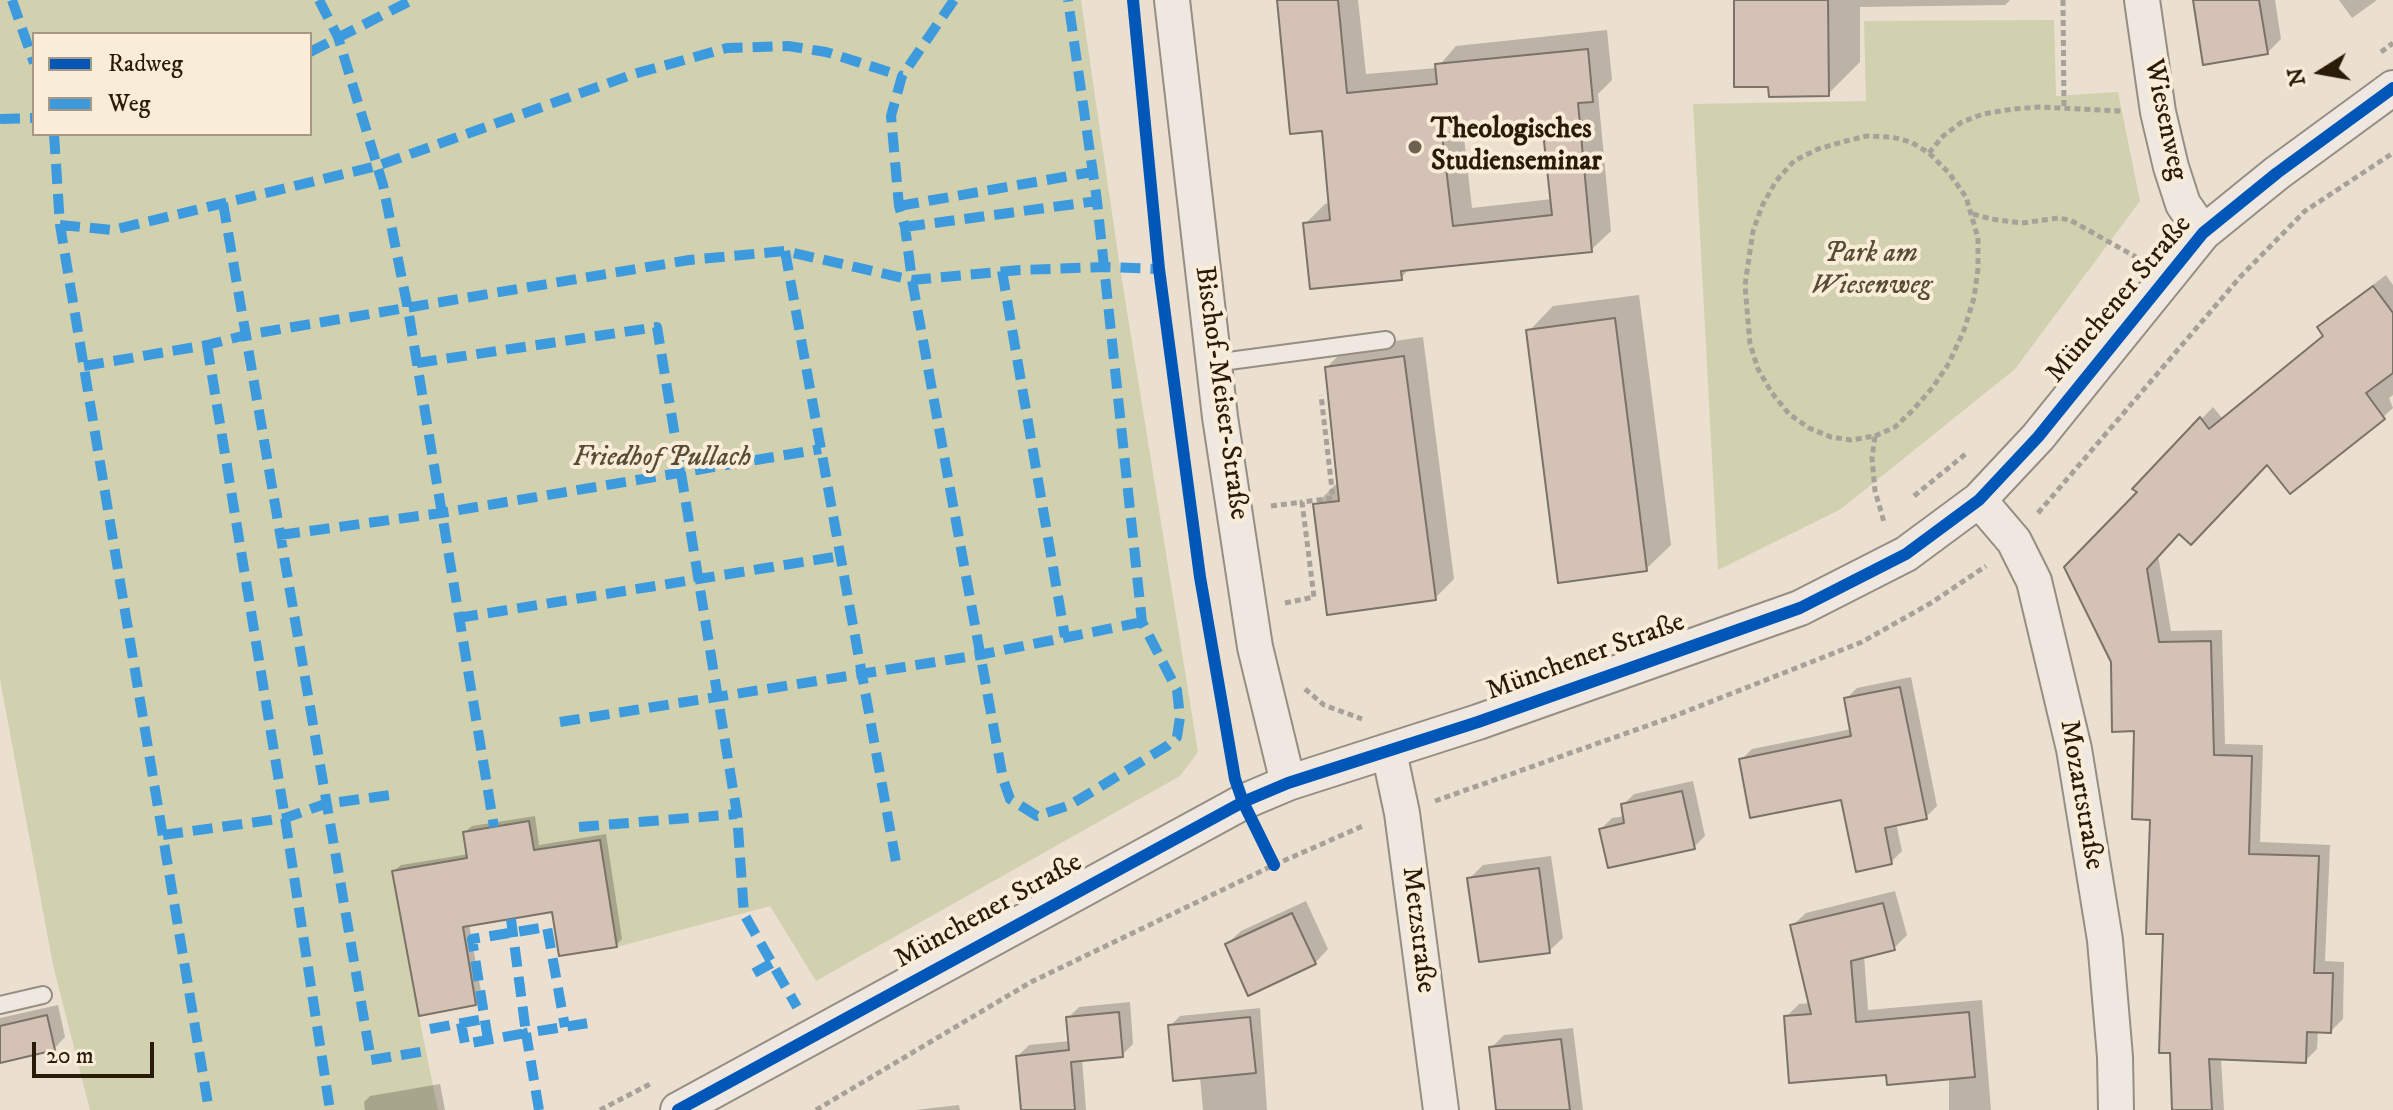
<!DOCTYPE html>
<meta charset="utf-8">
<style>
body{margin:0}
#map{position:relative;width:2393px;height:1110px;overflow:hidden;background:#ebdfcf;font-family:"IM FELL DW Pica",serif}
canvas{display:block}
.legend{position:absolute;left:32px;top:32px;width:280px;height:104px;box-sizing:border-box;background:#f9ecd9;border:2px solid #a69885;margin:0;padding:10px 14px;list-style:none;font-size:24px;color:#2a1b08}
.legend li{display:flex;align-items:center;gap:16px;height:40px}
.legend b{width:40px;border:2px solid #a69885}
.north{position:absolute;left:2281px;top:32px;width:80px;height:80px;-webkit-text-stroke:6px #f9ecd9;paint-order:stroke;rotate:259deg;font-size:22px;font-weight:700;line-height:32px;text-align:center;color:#2a1b08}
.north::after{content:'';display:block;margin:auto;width:28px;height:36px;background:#2a1b08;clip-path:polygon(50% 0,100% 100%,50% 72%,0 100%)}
.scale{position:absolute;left:32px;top:1042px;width:122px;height:36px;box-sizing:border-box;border:4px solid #2a1b08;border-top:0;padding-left:10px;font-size:24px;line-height:28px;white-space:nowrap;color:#2a1b08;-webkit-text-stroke:6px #f9ecd9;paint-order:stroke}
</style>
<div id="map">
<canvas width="2393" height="1110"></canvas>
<ul class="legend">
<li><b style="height:10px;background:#0057b8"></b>Radweg</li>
<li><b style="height:10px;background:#3d9bdd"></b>Weg</li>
</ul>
<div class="north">N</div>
<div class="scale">20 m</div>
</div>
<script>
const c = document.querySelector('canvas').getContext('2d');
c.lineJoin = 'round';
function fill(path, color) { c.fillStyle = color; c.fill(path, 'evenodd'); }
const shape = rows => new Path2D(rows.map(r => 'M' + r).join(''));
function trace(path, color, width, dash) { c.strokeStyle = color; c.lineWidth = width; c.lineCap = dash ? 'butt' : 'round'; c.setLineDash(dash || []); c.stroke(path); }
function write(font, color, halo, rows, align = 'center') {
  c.font = font + ' "IM FELL DW Pica",serif'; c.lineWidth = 8; c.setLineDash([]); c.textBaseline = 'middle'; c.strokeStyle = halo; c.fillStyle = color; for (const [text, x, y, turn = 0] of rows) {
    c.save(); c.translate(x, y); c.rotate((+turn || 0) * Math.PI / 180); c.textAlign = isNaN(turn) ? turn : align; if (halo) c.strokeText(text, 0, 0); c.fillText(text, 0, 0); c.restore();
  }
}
fill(shape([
 [0,0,1081,0,1120,268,1198,752,1180,776,816,981,770,906,617,947,559,956,550,906,540,907,541,914,478,924,462,921,476,1005,419,1017,438,1110,90,1110,53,965,0,679],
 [34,34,310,34,310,134,34,134],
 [2054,20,2056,96,2118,92,2140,201,2015,369,1841,509,1718,570,1693,104,1866,101,1864,21]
]), '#d1d0af');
fill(shape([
 [1278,0,1358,0,1366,74,1437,68,1456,46,1607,30,1612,80,1598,94,1611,231,1591,250,1410,268,1401,278,1305,224,1325,204,1330,203,1324,129],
 [1544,121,1552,199,1472,208,1463,129],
 [1736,0,2010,0,2005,5,1860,7,1860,62,1828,94],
 [2195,0,2275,0,2281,39,2267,53],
 [2339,0,2377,0,2352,18],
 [2386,275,2393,285,2393,395,2389,398,2393,408,2383,417,2267,462,2180,531,2158,555,2171,631,2222,630,2225,744,2263,745,2260,842,2330,845,2325,961,2344,962,2343,1019,2331,1031,2318,1031,2317,1049,2305,1061,2221,1058,2224,1110,2174,1110,2165,932,2152,818,2140,492,2135,489,2213,407,2222,418,2325,335,2319,328,2331,316],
 [1639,295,1671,545,1646,569,1529,331,1553,306],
 [1423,337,1454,579,1435,598,1315,505,1335,485,1339,485,1327,367,1346,348],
 [1911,677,1937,806,1926,817,1896,823,1902,851,1891,862,1843,797,1741,760,1752,749,1852,729,1846,699,1857,688],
 [1693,781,1705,836,1694,847,1601,829,1612,818,1625,816,1623,805,1634,794],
 [535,816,539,845,606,834,622,939,616,945,553,910,469,924,482,997,475,1004,394,871,401,865,469,854,465,832,472,826],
 [1551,856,1563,938,1549,951,1470,878,1483,865],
 [1895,891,1907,935,1894,948,1864,956,1868,1010,1982,1000,1991,1110,2027,1110,1949,1110,1949,1078,1888,1072,1786,1017,1799,1004,1811,1003,1792,926,1806,913],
 [1306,901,1328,949,1315,963,1227,944,1241,931],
 [1130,1002,1133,1044,1122,1055,1082,1059,1086,1110,1023,1110,1018,1056,1029,1045,1070,1041,1068,1018,1079,1007],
 [58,1005,65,1037,54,1049,0,1061,0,1018],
 [1260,1008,1267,1110,1203,1110,1200,1077,1170,1026,1180,1016],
 [1573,1028,1583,1110,1498,1110,1491,1048,1504,1035],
 [440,1084,445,1110,365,1110,364,1102,370,1096],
 [959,1105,960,1110,915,1110]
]), '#0003');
const building = shape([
 [1277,0,1338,0,1347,93,1437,84,1435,64,1588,49,1593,102,1578,103,1592,252,1401,271,1402,280,1310,289,1303,223,1330,220,1322,131,1290,134,1277,0],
 [1542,123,1552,215,1453,226,1442,134,1542,123],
 [1734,0,1828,0,1829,96,1769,97,1768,87,1734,87,1734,0],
 [2193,0,2259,0,2268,54,2203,65,2193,0],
 [2373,286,2393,313,2393,373,2366,393,2385,419,2290,494,2267,465,2191,545,2179,534,2147,569,2159,642,2211,641,2214,755,2252,756,2249,854,2319,856,2314,973,2333,973,2331,1033,2307,1032,2306,1063,2209,1059,2212,1110,2172,1110,2170,1053,2159,1053,2163,934,2146,934,2150,820,2132,819,2134,731,2112,732,2111,662,2064,567,2137,492,2132,489,2200,417,2209,429,2323,336,2317,327,2373,286],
 [1615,318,1647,571,1558,583,1526,330,1615,318],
 [1404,356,1436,600,1327,615,1313,504,1339,501,1325,367,1404,356],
 [1900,687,1927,819,1885,828,1892,864,1856,872,1841,800,1750,818,1739,759,1851,736,1844,698,1900,687],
 [1682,791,1695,849,1608,868,1599,829,1624,823,1621,804,1682,791],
 [529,821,534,850,600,840,617,947,559,956,552,912,463,927,476,1005,419,1016,392,871,467,858,463,832,529,821],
 [1539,868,1550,953,1479,962,1467,878,1539,868],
 [1883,903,1895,950,1851,961,1856,1022,1969,1012,1975,1077,1887,1085,1886,1075,1789,1083,1784,1016,1811,1014,1790,925,1883,903],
 [1292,913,1316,964,1248,996,1225,944,1292,913],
 [1119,1012,1123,1057,1071,1062,1075,1110,1021,1110,1016,1056,1069,1050,1066,1017,1119,1012],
 [47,1015,55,1050,0,1063,0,1026,47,1015],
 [1250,1017,1256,1073,1173,1081,1168,1025,1250,1017],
 [1561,1039,1570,1110,1496,1110,1489,1047,1561,1039]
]);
fill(building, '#d4c2b7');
trace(building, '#7b7368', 2);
const lane = shape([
 [1214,363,1386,340],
 [0,1005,43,995]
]);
const street = shape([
 [1172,0,1220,417,1255,647,1288,783],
 [2142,0,2158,112,2171,167,2183,204,2203,233],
 [1979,500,2014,541,2034,581,2074,749,2105,940,2115,1057,2116,1110],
 [1389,752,1402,813,1441,1110],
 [678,1110,1243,802,1288,783,1478,722,1800,608,1906,554,1979,500,2038,437,2203,233,2277,173,2393,88]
]);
trace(lane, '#968e82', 20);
trace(street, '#968e82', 38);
trace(shape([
 [2063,0,2064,109],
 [2381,52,2393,43],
 [1929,153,1943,136,1962,122,1983,114,2013,109,2039,107,2121,111],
 [1973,214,1991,219,2022,223,2058,218,2070,220,2136,257],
 [1875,436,1895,427,1913,410,1933,387,1949,363,1964,330,1974,298,1978,269,1978,238,1966,197,1949,173,1929,153,1911,142,1892,137,1867,136,1846,141,1818,149,1794,161,1776,181,1762,206,1753,231,1745,285,1750,344,1758,369,1772,393,1789,414,1809,428,1831,437,1851,440,1875,436,1872,458,1875,491,1884,522],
 [1914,496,1968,452],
 [1271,506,1302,502],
 [2038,513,2241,276,2305,211,2393,153],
 [1285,603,1314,597,1302,502,1333,498,1321,395],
 [1305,689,1324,705,1362,719],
 [1435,801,1672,717,1862,642,1931,603,1986,566],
 [600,1110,650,1084],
 [816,1110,1031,982,1274,865,1365,825]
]), '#a7a199', 5, [6, 4]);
trace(lane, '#eee8e0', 16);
trace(street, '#eee8e0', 34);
trace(shape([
 [12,0,34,63],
 [319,0,338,37,383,185,408,309,494,827],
 [954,0,902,76,891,116,899,206,905,227,912,280,1003,779,1010,799,1037,816,1070,805,1167,746,1177,737,1180,717,1177,690,1142,622,1097,201,1068,0],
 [310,52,412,0],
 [0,119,34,118],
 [54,134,60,225,209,1110],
 [223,203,371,1060,426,1051],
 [899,206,1092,172],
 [60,225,113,230,377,166,634,74,727,48,788,46,826,52,902,76],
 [905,227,1097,201],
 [785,251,896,862],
 [1002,271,1065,637],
 [207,345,285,818,330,1110],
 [417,363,657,327,737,814,744,914,797,1007],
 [84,366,207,345,246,335,689,260,785,251,912,280,1020,270,1104,267,1159,269],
 [280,535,441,513,821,449],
 [458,618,840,556],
 [560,722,979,655,1142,622],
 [579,827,737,814],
 [163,835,285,818,325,804,398,794],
 [754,973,772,963],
 [461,1023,465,1044,526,1033,511,919],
 [430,1029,484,1019],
 [488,1040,472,939,547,927,565,1027],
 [539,1110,526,1033,589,1023]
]), '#3d9bdd', 10, [20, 10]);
trace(shape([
 [1133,0,1159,269,1200,577,1235,779,1243,802,1274,865],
 [678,1110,1243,802,1288,783,1478,722,1800,608,1906,554,1979,500,2038,437,2203,233,2277,173,2393,88]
]), '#0057b8', 12);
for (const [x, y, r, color] of [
 [1415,147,8,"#6e604e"]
]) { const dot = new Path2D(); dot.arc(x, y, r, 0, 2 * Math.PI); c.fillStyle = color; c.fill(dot); trace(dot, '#f9ecd9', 3); }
write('28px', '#2a1b08', '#f9ecd9', [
 ["Wiesenweg",2164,120,78],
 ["Münchener Straße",2120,300,-50],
 ["Bischof-Meiser-Straße",1220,393,82],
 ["Münchener Straße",1586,658,-20],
 ["Mozartstraße",2080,795,80],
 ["Münchener Straße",989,912,-29],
 ["Metzstraße",1417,930,83]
]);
write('bold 28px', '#2a1b08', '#f9ecd9', [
 ["Theologisches",1431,131],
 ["Studienseminar",1431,163]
], 'left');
write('italic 28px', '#564d32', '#f9ecd9', [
 ["Park am",1871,255],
 ["Wiesenweg",1871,287],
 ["Friedhof Pullach",662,459]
]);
</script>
